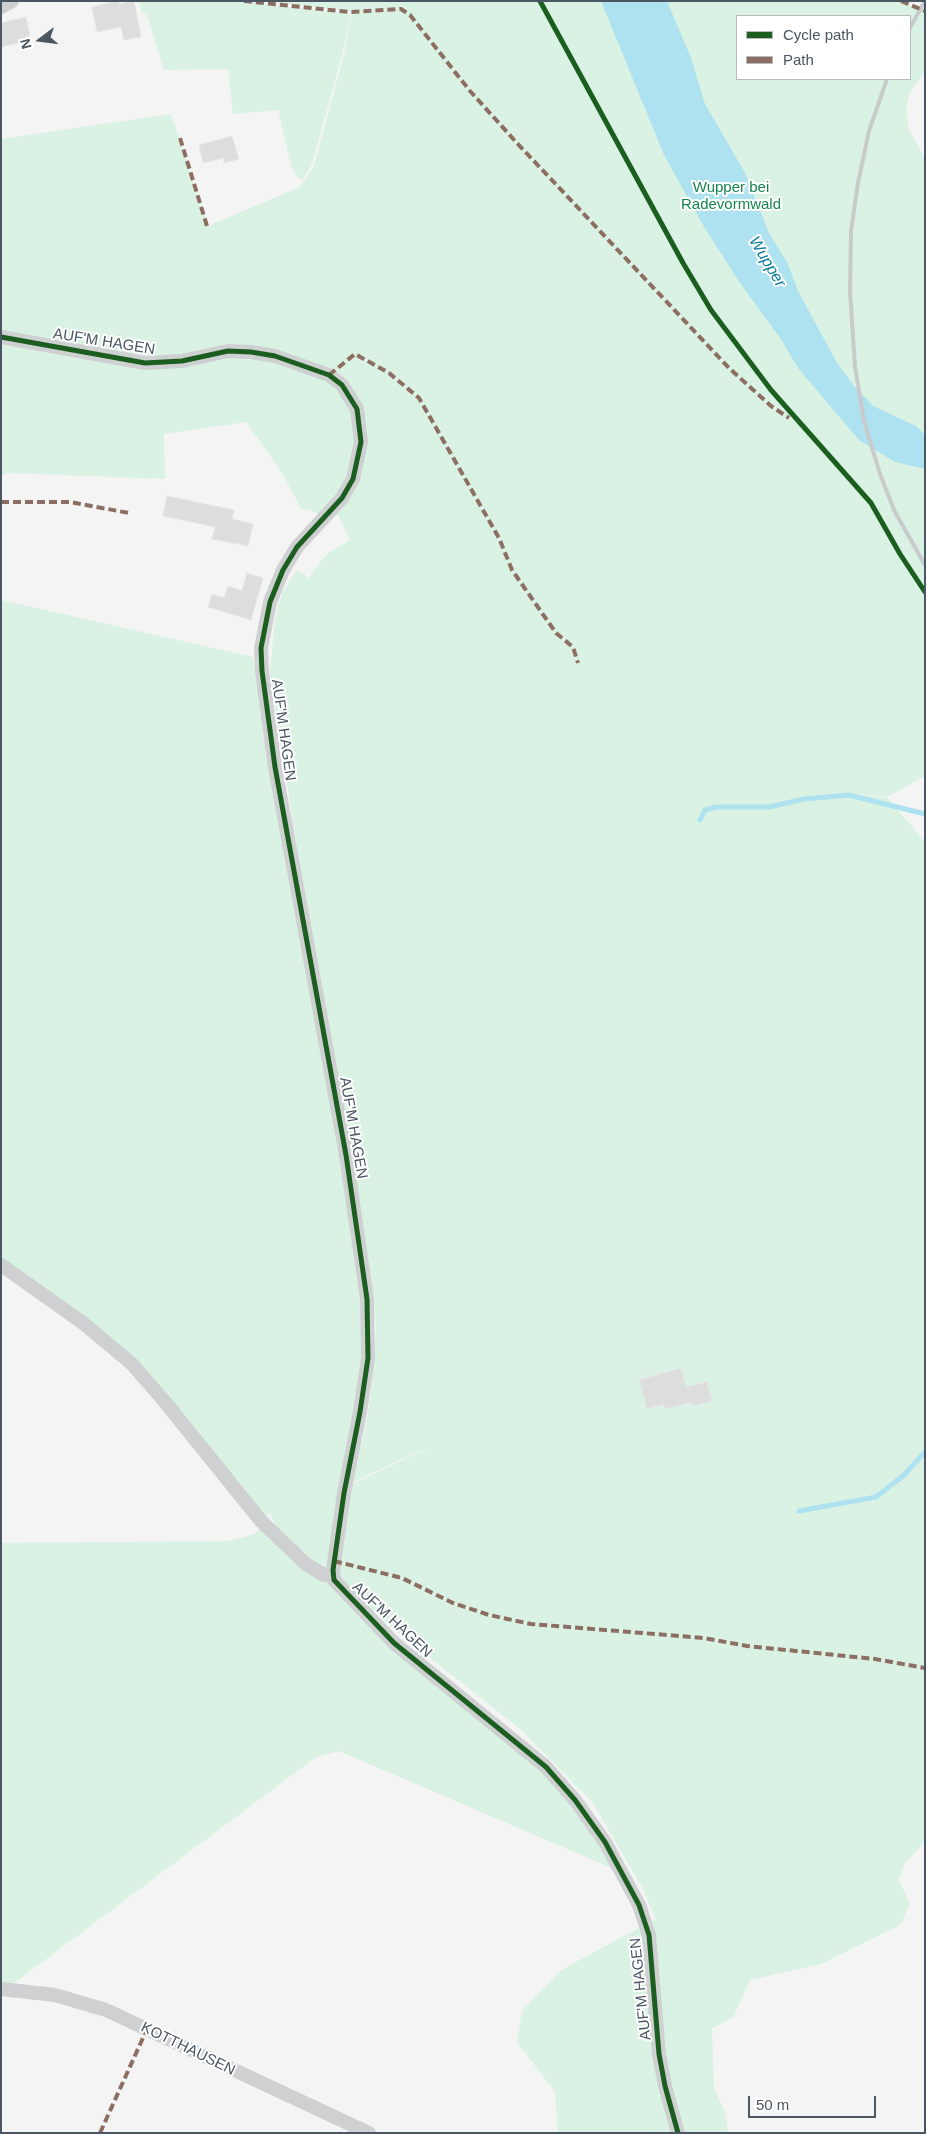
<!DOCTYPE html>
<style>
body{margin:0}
#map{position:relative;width:926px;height:2134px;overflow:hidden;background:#f4f4f4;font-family:Helvetica,sans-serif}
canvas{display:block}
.frame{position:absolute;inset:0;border:2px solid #4a5661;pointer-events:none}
.legend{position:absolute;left:736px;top:15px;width:175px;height:65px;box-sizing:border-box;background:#fff;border:1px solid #b7bbc0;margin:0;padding:6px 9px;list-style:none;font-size:15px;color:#4a5661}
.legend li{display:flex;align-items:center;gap:10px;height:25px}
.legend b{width:25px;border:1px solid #b7bbc0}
.north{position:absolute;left:15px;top:15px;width:50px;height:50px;-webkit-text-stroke:4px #fff;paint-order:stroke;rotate:255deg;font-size:14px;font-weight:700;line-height:20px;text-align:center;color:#4a5661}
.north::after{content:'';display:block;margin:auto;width:18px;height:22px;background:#4a5661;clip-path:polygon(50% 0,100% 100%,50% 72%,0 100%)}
.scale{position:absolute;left:748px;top:2096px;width:128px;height:22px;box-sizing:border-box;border:2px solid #4a5661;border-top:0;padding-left:6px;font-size:15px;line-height:18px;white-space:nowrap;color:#4a5661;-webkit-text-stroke:4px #fff;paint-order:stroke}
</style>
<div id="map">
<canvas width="926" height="2134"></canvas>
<div class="frame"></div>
<ul class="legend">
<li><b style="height:6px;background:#1b5e20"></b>Cycle path</li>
<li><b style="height:6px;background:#8d6e63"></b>Path</li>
</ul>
<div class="north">N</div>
<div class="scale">50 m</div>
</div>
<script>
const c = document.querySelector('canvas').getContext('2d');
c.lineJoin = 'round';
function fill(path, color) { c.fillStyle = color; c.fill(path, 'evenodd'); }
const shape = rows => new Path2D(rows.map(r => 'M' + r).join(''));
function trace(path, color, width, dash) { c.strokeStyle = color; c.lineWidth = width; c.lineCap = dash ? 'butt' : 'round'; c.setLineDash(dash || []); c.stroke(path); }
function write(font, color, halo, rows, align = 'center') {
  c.font = font + ' Helvetica,sans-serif'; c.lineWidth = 4; c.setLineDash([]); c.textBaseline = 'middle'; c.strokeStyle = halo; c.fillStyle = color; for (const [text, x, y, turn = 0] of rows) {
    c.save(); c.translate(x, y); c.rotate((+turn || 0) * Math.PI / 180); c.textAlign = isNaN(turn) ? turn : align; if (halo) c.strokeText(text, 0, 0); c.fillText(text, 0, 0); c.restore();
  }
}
fill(shape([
 [139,1,235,1,351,14,343,51,312,164,302,181,292,169,278,110,233,114,228,69,164,70,147,15,142,14],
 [263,1,899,1,923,11,925,8,925,72,910,92,906,109,909,130,925,158,925,776,887,797,822,791,888,798,925,842,925,1841,904,1865,899,1880,910,1904,900,1925,821,1964,750,1980,734,2016,712,2029,714,2087,726,2115,728,2133,558,2133,555,2092,517,2042,522,2011,561,1970,656,1919,643,1889,593,1803,520,1729,392,1628,277,1529,270,1513,265,1520,121,1349,1,1263,1,600,253,657,286,864,340,1156,360,1299,362,1356,355,1411,339,1490,391,1466,415,1454,435,1450,415,1453,353,1482,368,1414,374,1360,376,1329,374,1298,352,1154,299,862,270,673,275,618,282,593,297,570,308,578,327,554,350,540,338,515,324,517,308,509,302,510,282,473,246,422,164,434,165,479,10,473,1,475,1,341,163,359,1,332,1,139,171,114,208,226,300,187,314,166,345,51,352,11],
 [737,16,910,16,910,79,737,79],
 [262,1526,546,1768,621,1872,339,1751,316,1757,13,1984,1,1981,1,1543,228,1541,255,1534]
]), '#d9f2e3');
fill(shape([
 [601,1,667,1,691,58,705,104,745,173,769,233,788,264,798,291,837,363,854,386,873,406,916,426,925,435,925,469,895,462,859,440,798,368,781,339,740,283,703,225,664,155]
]), '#aee2f0');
trace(shape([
 [700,820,705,810,716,807,769,807,804,799,849,795,925,814],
 [799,1511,876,1497,904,1475,925,1452]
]), '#aee2f0', 5);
const building = shape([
 [118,1,119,4,134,1,141,37,124,40,121,27,97,32,92,7,118,1],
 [26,17,31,40,1,47,1,23,26,17],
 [232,136,239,159,224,163,223,158,203,163,199,145,232,136],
 [167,496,234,510,232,519,253,524,248,546,212,539,215,527,163,516,167,496],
 [247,573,263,578,251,620,208,607,212,594,224,598,228,586,242,591,247,573],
 [681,1368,686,1387,707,1382,712,1401,692,1406,691,1402,665,1409,664,1404,647,1409,639,1380,681,1368]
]);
fill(building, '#ddddde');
trace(building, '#e5e6e7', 1);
trace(shape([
 [1,7,12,1],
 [1,337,145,363,182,361,228,351,251,352,275,356,329,375,342,385,357,409,361,442,353,479,342,498,297,547,283,570,270,602,261,648,262,671,275,767,346,1155,367,1299,368,1358,360,1412,344,1493,333,1570,334,1580,394,1643,546,1767,575,1800,605,1842,639,1905,649,1935,659,2054,665,2086,678,2133],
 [1,1265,83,1323,132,1364,165,1402,261,1521,306,1564,324,1575,333,1575],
 [1,1989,55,1995,106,2010,369,2133]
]), '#ced0d2', 14);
trace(shape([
 [910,28,925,1],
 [887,79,869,131,858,183,851,231,850,291,855,367,864,421,880,474,894,510,925,565]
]), '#c9cacc', 4);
trace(shape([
 [244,1,350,12,401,9,410,15,470,91,516,142,729,368,771,406,789,418],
 [901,1,925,11],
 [180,138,207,226],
 [329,375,355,354,389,373,419,398,499,538,512,570,556,633,573,647,578,663],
 [1,502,70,502,129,513],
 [334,1561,402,1578,453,1603,489,1615,531,1624,704,1638,747,1646,875,1659,925,1668],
 [100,2133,147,2029]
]), '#8d6e63', 4, [8, 4]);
trace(shape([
 [540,1,683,263,711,310,771,390,871,503,900,554,925,592],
 [1,337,145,363,182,361,228,351,251,352,275,356,329,375,342,385,357,409,361,442,353,479,342,498,297,547,283,570,270,602,261,648,262,671,275,767,346,1155,367,1299,368,1358,360,1412,344,1493,333,1570,334,1580,394,1643,546,1767,575,1800,605,1842,639,1905,649,1935,659,2054,665,2086,678,2133]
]), '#1b5e20', 5);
write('15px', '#17864f', '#fff', [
 ["Wupper bei",731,188],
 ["Radevormwald",731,205]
]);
write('15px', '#4a5661', '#fff', [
 ["AUF'M HAGEN",104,342,9],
 ["AUF'M HAGEN",283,730,82],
 ["AUF'M HAGEN",353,1128,80],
 ["AUF'M HAGEN",392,1620,43],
 ["AUF'M HAGEN",641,1989,-96],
 ["KOTTHAUSEN",188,2049,26]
]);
write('italic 16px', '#0c7c9b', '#fff', [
 ["Wupper",767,262,59]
]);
</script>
